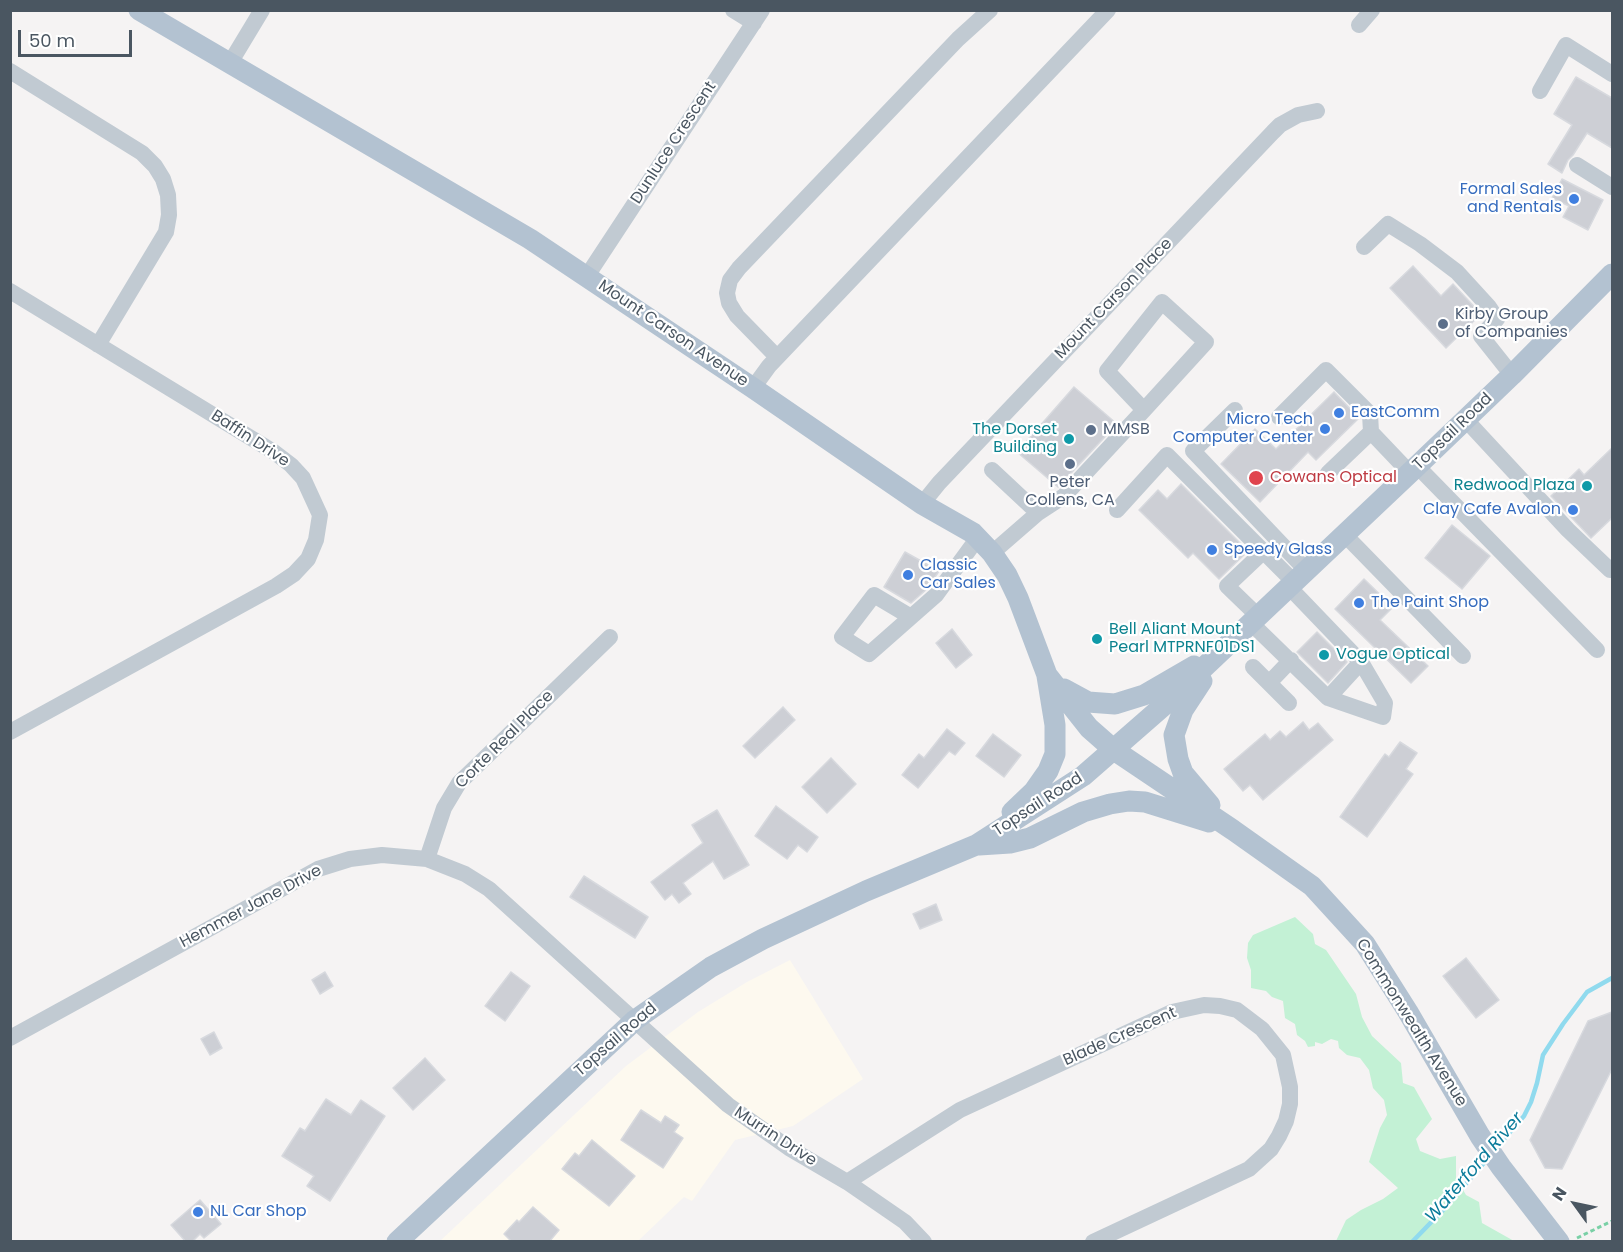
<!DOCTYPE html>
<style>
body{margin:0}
#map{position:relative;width:1623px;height:1252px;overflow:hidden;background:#f5f3f3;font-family:Poppins,sans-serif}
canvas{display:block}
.frame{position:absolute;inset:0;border:12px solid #4a5661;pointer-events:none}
.north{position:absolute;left:1545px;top:1174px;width:60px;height:60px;-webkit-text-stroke:4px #fff;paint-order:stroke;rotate:303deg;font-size:16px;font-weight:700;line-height:24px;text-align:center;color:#4a5661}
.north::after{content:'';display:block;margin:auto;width:21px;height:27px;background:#4a5661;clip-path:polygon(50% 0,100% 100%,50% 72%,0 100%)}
.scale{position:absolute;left:18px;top:30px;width:114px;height:27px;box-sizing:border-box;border:3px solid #4a5661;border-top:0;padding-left:8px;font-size:18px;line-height:21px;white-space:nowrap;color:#4a5661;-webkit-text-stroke:4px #fff;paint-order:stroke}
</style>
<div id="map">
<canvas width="1623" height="1252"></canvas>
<div class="frame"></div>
<div class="north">N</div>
<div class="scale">50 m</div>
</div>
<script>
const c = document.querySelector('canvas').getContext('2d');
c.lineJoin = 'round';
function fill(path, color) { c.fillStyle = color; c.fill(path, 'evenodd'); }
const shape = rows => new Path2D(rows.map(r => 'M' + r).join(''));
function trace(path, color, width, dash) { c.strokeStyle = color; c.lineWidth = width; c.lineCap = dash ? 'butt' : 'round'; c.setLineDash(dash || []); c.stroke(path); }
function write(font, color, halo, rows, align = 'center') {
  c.font = font + ' Poppins,sans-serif'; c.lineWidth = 4.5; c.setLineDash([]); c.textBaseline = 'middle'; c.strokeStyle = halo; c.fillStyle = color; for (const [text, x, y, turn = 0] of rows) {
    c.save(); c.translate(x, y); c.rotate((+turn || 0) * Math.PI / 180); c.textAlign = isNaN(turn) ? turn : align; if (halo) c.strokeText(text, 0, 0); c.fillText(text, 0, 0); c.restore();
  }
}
fill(shape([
 [790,960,863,1079,793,1126,735,1140,692,1201,684,1197,638,1241,439,1242,626,1066,698,1012,747,982]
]), '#fdf9ef');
fill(shape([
 [1295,917,1313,934,1315,944,1326,950,1356,994,1362,1017,1372,1036,1401,1063,1403,1083,1414,1087,1432,1119,1416,1139,1420,1151,1440,1159,1456,1156,1456,1178,1466,1195,1479,1202,1482,1223,1514,1241,1336,1241,1346,1220,1361,1210,1383,1199,1398,1188,1369,1162,1380,1128,1387,1115,1384,1100,1373,1088,1369,1070,1360,1058,1347,1055,1339,1048,1338,1041,1331,1039,1322,1044,1315,1042,1315,1046,1308,1047,1305,1041,1297,1035,1295,1024,1285,1018,1283,1001,1272,997,1266,991,1251,988,1251,970,1247,958,1248,943,1253,935]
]), '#c3f1d5');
trace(shape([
 [1496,1148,1524,1116,1531,1102,1537,1083,1543,1055,1563,1024,1587,992,1612,978],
 [1412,1242,1443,1210,1489,1157]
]), '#90daee', 4.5);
const building = shape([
 [1576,77,1612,98,1612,148,1587,133,1573,155,1568,160,1562,173,1548,164,1572,125,1554,114,1576,77],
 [1562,179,1603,200,1588,230,1563,217,1569,206,1552,198,1562,179],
 [1413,266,1441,296,1453,284,1481,314,1446,348,1390,288,1413,266],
 [1074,387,1117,424,1058,487,1017,452,1074,387],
 [1334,392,1359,418,1316,460,1308,452,1260,502,1221,464,1255,429,1276,449,1334,392],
 [1612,448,1612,518,1591,538,1551,496,1579,469,1584,475,1612,448],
 [1181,484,1248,551,1219,579,1193,553,1188,558,1139,510,1158,490,1167,499,1181,484],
 [1452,525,1490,556,1462,589,1425,558,1452,525],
 [905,552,939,571,928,588,911,603,884,587,905,552],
 [1364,579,1393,607,1380,620,1428,666,1411,683,1335,609,1364,579],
 [952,629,972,655,956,668,936,643,952,629],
 [1317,632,1347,662,1328,683,1297,652,1317,632],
 [783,707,795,720,755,758,743,746,783,707],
 [1303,722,1309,730,1318,723,1333,740,1263,800,1250,785,1243,791,1224,769,1265,734,1270,740,1280,731,1286,737,1303,722],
 [947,729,965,743,955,755,949,751,918,788,902,775,919,754,924,758,947,729],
 [993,734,1021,755,1004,777,976,756,993,734],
 [1400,742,1417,753,1406,769,1413,774,1367,837,1340,817,1385,754,1389,757,1400,742],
 [831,758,856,784,827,813,802,787,831,758],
 [776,806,818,837,807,852,798,845,787,859,755,836,776,806],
 [717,810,749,865,724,879,713,861,683,883,691,894,679,903,672,894,665,900,651,882,703,843,692,825,717,810],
 [584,876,648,917,635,938,570,897,584,876],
 [936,904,942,920,920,929,913,914,936,904],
 [1466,958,1499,1000,1476,1018,1443,976,1466,958],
 [325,972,333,986,320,994,312,980,325,972],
 [511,972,530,986,505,1021,485,1006,511,972],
 [1612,1012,1612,1069,1562,1169,1545,1168,1530,1140,1588,1021,1612,1012],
 [214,1032,222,1048,210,1055,201,1039,214,1032],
 [425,1058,445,1080,413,1110,393,1088,425,1058],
 [326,1099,351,1115,361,1100,385,1116,330,1201,307,1186,314,1176,282,1156,300,1128,305,1131,326,1099],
 [641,1110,661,1123,665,1116,679,1125,674,1132,683,1138,663,1168,621,1140,641,1110],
 [592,1140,635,1176,609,1206,562,1169,575,1153,579,1156,592,1140],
 [200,1200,221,1224,204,1238,200,1234,192,1242,186,1242,171,1225,200,1200],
 [533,1207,559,1230,549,1242,512,1242,504,1234,517,1220,519,1222,533,1207]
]);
fill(building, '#cdcfd5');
trace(building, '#d7d9de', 1.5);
trace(shape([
 [1577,1238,1612,1221]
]), '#7ad0a6', 3, [4.5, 3]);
trace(shape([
 [733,10,754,23],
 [1359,25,1372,10],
 [230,63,262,10],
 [10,71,142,153,155,166,163,179,168,195,169,215,166,232,98,345],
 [1540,91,1566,45,1612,74],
 [1577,165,1612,187],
 [1364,247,1388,224,1420,244,1457,272,1489,307,1497,319,1481,336,1512,375],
 [587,276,762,10],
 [10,291,274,452,291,465,303,478,320,515,316,540,308,559,294,574,276,586,10,732],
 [777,357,737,316,729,303,727,293,730,280,739,268,958,39,990,10],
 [753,388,769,366,1108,10],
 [1235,410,1193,451,1306,570],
 [1279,417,1326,370,1370,414,1371,432],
 [1466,420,1568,530,1610,570,1612,568],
 [1417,466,1597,650],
 [992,470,1038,513,992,553],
 [1328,473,1371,432,1410,473],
 [922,504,939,483,1273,132,1280,125,1298,115,1317,111],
 [1117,510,1167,455,1294,582],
 [1038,513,1064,496,1144,410,1206,342,1162,302,1107,371,1144,410],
 [1344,534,1463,656],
 [1258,616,1227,586,1263,552],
 [911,617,874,595,842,637,869,654,911,617,936,595,977,539],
 [1251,623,1328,698,1361,662,1289,587],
 [1253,667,1269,683],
 [1328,698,1383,717,1385,703,1361,662],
 [1289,703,1269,683,1291,660],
 [427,859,444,808,459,783,610,637],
 [10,1038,318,869,350,859,382,855,427,859,465,874,489,889,728,1105,789,1148,847,1182,905,1222,924,1242],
 [847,1182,960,1110,1172,1012,1204,1005,1220,1006,1237,1010,1262,1029,1283,1055,1290,1087,1290,1104,1286,1121,1279,1136,1271,1149,1249,1169,1093,1242]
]), '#c1cad2', 16);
trace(shape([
 [139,10,530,239,753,388,922,504,973,533,992,553,1007,575,1018,598,1047,675,1089,728,1114,750,1233,830,1312,886,1365,944,1408,1012,1480,1136,1501,1167,1559,1242],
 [1202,681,1183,710,1174,735,1178,759,1183,773,1210,805],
 [1064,689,1088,702,1115,704,1144,695,1194,666],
 [1012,812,1034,791,1048,771,1055,754,1055,725,1047,676],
 [979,845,1010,843,1030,838,1083,812,1110,804,1129,801,1145,802,1209,822],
 [397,1242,635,1020,711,967,763,939,866,891,976,845,1083,776,1162,707,1417,466,1512,375,1612,274]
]), '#b3c2d1', 21);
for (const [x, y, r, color] of [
 [1574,199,6,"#3f7fe0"],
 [1443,324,6,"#5c6f8a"],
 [1339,413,6,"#3f7fe0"],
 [1325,429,6,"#3f7fe0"],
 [1091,430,6,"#5c6f8a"],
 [1069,439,6,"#0f9aa8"],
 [1070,464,6,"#5c6f8a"],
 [1256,478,8,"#e0444e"],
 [1587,486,6,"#0f9aa8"],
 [1573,510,6,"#3f7fe0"],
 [1212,550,6,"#3f7fe0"],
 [908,575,6,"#3f7fe0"],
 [1359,603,6,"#3f7fe0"],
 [1097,639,6,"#0f9aa8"],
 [1324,655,6,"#0f9aa8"],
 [198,1212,6,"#3f7fe0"]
]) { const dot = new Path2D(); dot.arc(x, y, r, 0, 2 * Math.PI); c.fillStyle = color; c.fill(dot); trace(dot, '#fff', 2); }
write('16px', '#4a5661', '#fff', [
 ["Dunluce Crescent",674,143,-57],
 ["Mount Carson Place",1114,299,-46],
 ["Mount Carson Avenue",673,334,34],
 ["Topsail Road",1453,432,-44],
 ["Baffin Drive",250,439,33],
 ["Corte Real Place",505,740,-45],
 ["Topsail Road",1038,805,-33],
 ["Hemmer Jane Drive",251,907,-28],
 ["Commonwealth Avenue",1411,1023,58],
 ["Blade Crescent",1120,1037,-24],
 ["Topsail Road",616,1040,-41],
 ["Murrin Drive",775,1137,33]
]);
write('16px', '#366cbe', '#fff', [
 ["Formal Sales",1562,190,"right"],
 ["and Rentals",1562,208,"right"],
 ["EastComm",1351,413],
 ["Micro Tech",1313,420,"right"],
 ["Computer Center",1313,438,"right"],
 ["Clay Cafe Avalon",1561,510,"right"],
 ["Speedy Glass",1224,550],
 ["Classic",920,566],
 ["Car Sales",920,584],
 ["The Paint Shop",1371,603],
 ["NL Car Shop",210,1212]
], 'left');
write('16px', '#4e5e75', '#fff', [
 ["Kirby Group",1455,315],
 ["of Companies",1455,333],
 ["MMSB",1103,430],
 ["Peter",1070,483,"center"],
 ["Collens, CA",1070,501,"center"]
], 'left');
write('16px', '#0d838f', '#fff', [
 ["The Dorset",1057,430],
 ["Building",1057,448],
 ["Redwood Plaza",1575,486],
 ["Bell Aliant Mount",1109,630,"left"],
 ["Pearl MTPRNF01DS1",1109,648,"left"],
 ["Vogue Optical",1336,655,"left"]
], 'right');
write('16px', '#be3a42', '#fff', [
 ["Cowans Optical",1270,478]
], 'left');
write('italic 18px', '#0c7c9b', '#fff', [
 ["Waterford River",1475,1168,-49]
]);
</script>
